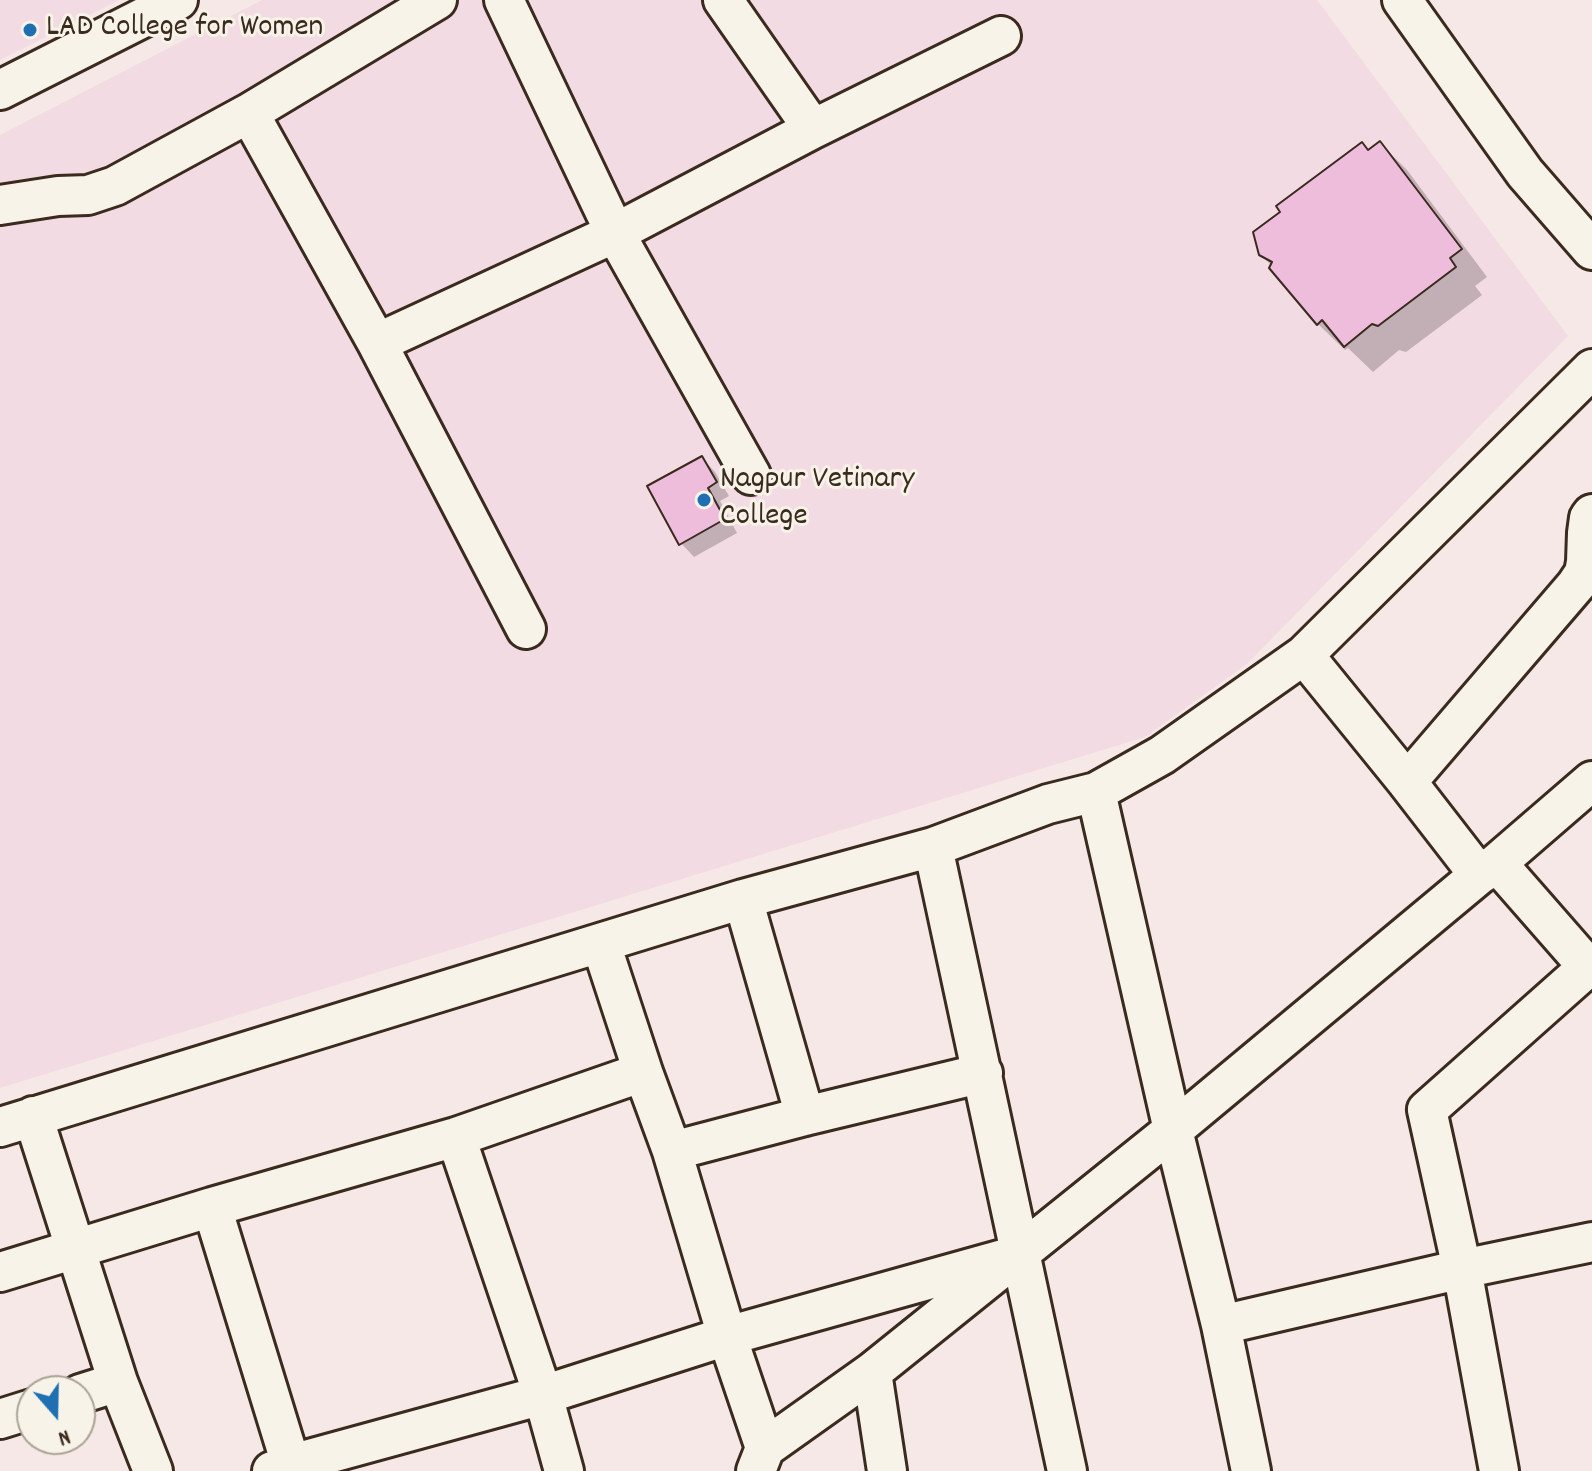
<!DOCTYPE html>
<style>
body{margin:0}
#map{position:relative;width:1592px;height:1471px;overflow:hidden;background:#f5e8e6;font-family:Dekko,sans-serif}
canvas{display:block}
.north{position:absolute;left:16px;top:1375px;width:80px;height:80px;box-sizing:border-box;background:#f7f3e8;border:2px solid #aca397;border-radius:50%;rotate:160deg;font-size:22px;font-weight:700;line-height:32px;text-align:center;color:#3b2a1e}
.north::after{content:'';display:block;margin:auto;width:28px;height:36px;background:#1f6fb2;clip-path:polygon(50% 0,100% 100%,50% 72%,0 100%)}
</style>
<div id="map">
<canvas width="1592" height="1471"></canvas>
<div class="north">N</div>
</div>
<script>
const ctx = document.querySelector('canvas').getContext('2d');
ctx.lineJoin = 'round';
function fill(path, color) {
  ctx.fillStyle = color;
  ctx.fill(path, 'evenodd');
}
function shape(rows) {
  const path = new Path2D();
  for (const r of rows) {
    path.moveTo(r[0], r[1]);
    for (let i = 2; i < r.length; i += 2) path.lineTo(r[i], r[i + 1]);
  }
  return path;
}
function stroke(path, color, width, dash) {
  ctx.strokeStyle = color;
  ctx.lineWidth = width;
  ctx.lineCap = dash ? 'butt' : 'round';
  ctx.setLineDash(dash || []);
  ctx.stroke(path);
}
function label(font, color, halo, rows, align = 'center') {
  ctx.font = font + ' Dekko,sans-serif';
  ctx.lineWidth = 6;
  ctx.setLineDash([]);
  ctx.textBaseline = 'middle';
  ctx.strokeStyle = halo;
  ctx.fillStyle = color;
  for (const [text, x, y, turn = 0] of rows) {
    ctx.save();
    ctx.translate(x, y);
    ctx.rotate((+turn || 0) * Math.PI / 180);
    ctx.textAlign = isNaN(turn) ? turn : align;
    if (halo) ctx.strokeText(text, 0, 0);
    ctx.fillText(text, 0, 0);
    ctx.restore();
  }
}
fill(shape([
 [0,0,119,0,0,60],
 [262,0,1317,0,1568,336,1247,664,1145,737,0,1088,0,135]
]), '#f3dbe3');
fill(shape([
 [1380,143,1407,170,1487,277,1475,286,1482,295,1406,352,1399,350,1373,372,1348,348,1345,350,1318,324,1272,266,1260,254,1369,152],
 [702,458,715,472,729,496,720,501,737,533,694,557,681,543]
]), '#0003');
const building = shape([
 [1380,141,1462,249,1450,258,1456,267,1378,326,1372,324,1344,347,1322,320,1317,325,1269,268,1272,262,1259,255,1253,232,1280,212,1276,206,1362,142,1368,150,1380,141],
 [702,456,717,482,708,488,725,519,679,545,647,486,702,456]
]);
fill(building, '#efbddc');
stroke(building, '#3b2a1e', 2);
const minor = shape([
 [504,0,615,233,751,475],
 [1402,0,1525,173,1592,250],
 [0,90,178,0],
 [249,113,437,0],
 [813,129,1001,36],
 [0,205,58,196,88,195,115,186,249,113,377,343,526,629],
 [377,343,615,233,813,129,723,0],
 [1407,782,1576,585,1584,573,1586,562,1587,533,1589,518,1592,514],
 [933,847,1067,1471],
 [1497,863,1588,967,1427,1110,1462,1269,1499,1471],
 [1479,875,1497,863,1592,781],
 [743,899,805,1116],
 [601,944,643,1072],
 [33,1116,118,1382],
 [0,1127,743,899,933,847,1048,804,1096,792,1162,755,1304,655,1592,369],
 [456,1137,543,1395,564,1471],
 [672,1151,805,1116,983,1073],
 [0,1272,212,1207],
 [1221,1325,1462,1269,1592,1242],
 [872,1372,887,1471],
 [80,1394,118,1382,153,1471],
 [0,1419,32,1409],
 [765,1448,872,1372,1173,1130,1096,792],
 [272,1471,291,1464,543,1395,727,1336,1003,1259],
 [293,1471,212,1207,456,1137,643,1072,672,1151,727,1336,765,1448,756,1471],
 [1251,1471,1221,1325,1173,1130,1479,875,1407,782,1304,655]
]);
stroke(minor, '#3b2a1e', 44);
stroke(minor, '#f7f3e8', 38);
for (const [x, y, r, color] of [
 [30,30,8,"#1f6fb2"],
 [704,500,8,"#1f6fb2"]
]) {
  const dot = new Path2D();
  dot.arc(x, y, r, 0, 2 * Math.PI);
  ctx.fillStyle = color;
  ctx.fill(dot);
  stroke(dot, '#f7f3e8', 3);
}
label('32px', '#3b2a1e', '#f7f3e8', [
 ["LAD College for Women",46,30],
 ["Nagpur Vetinary",720,482],
 ["College",720,519]
], 'left');
</script>
